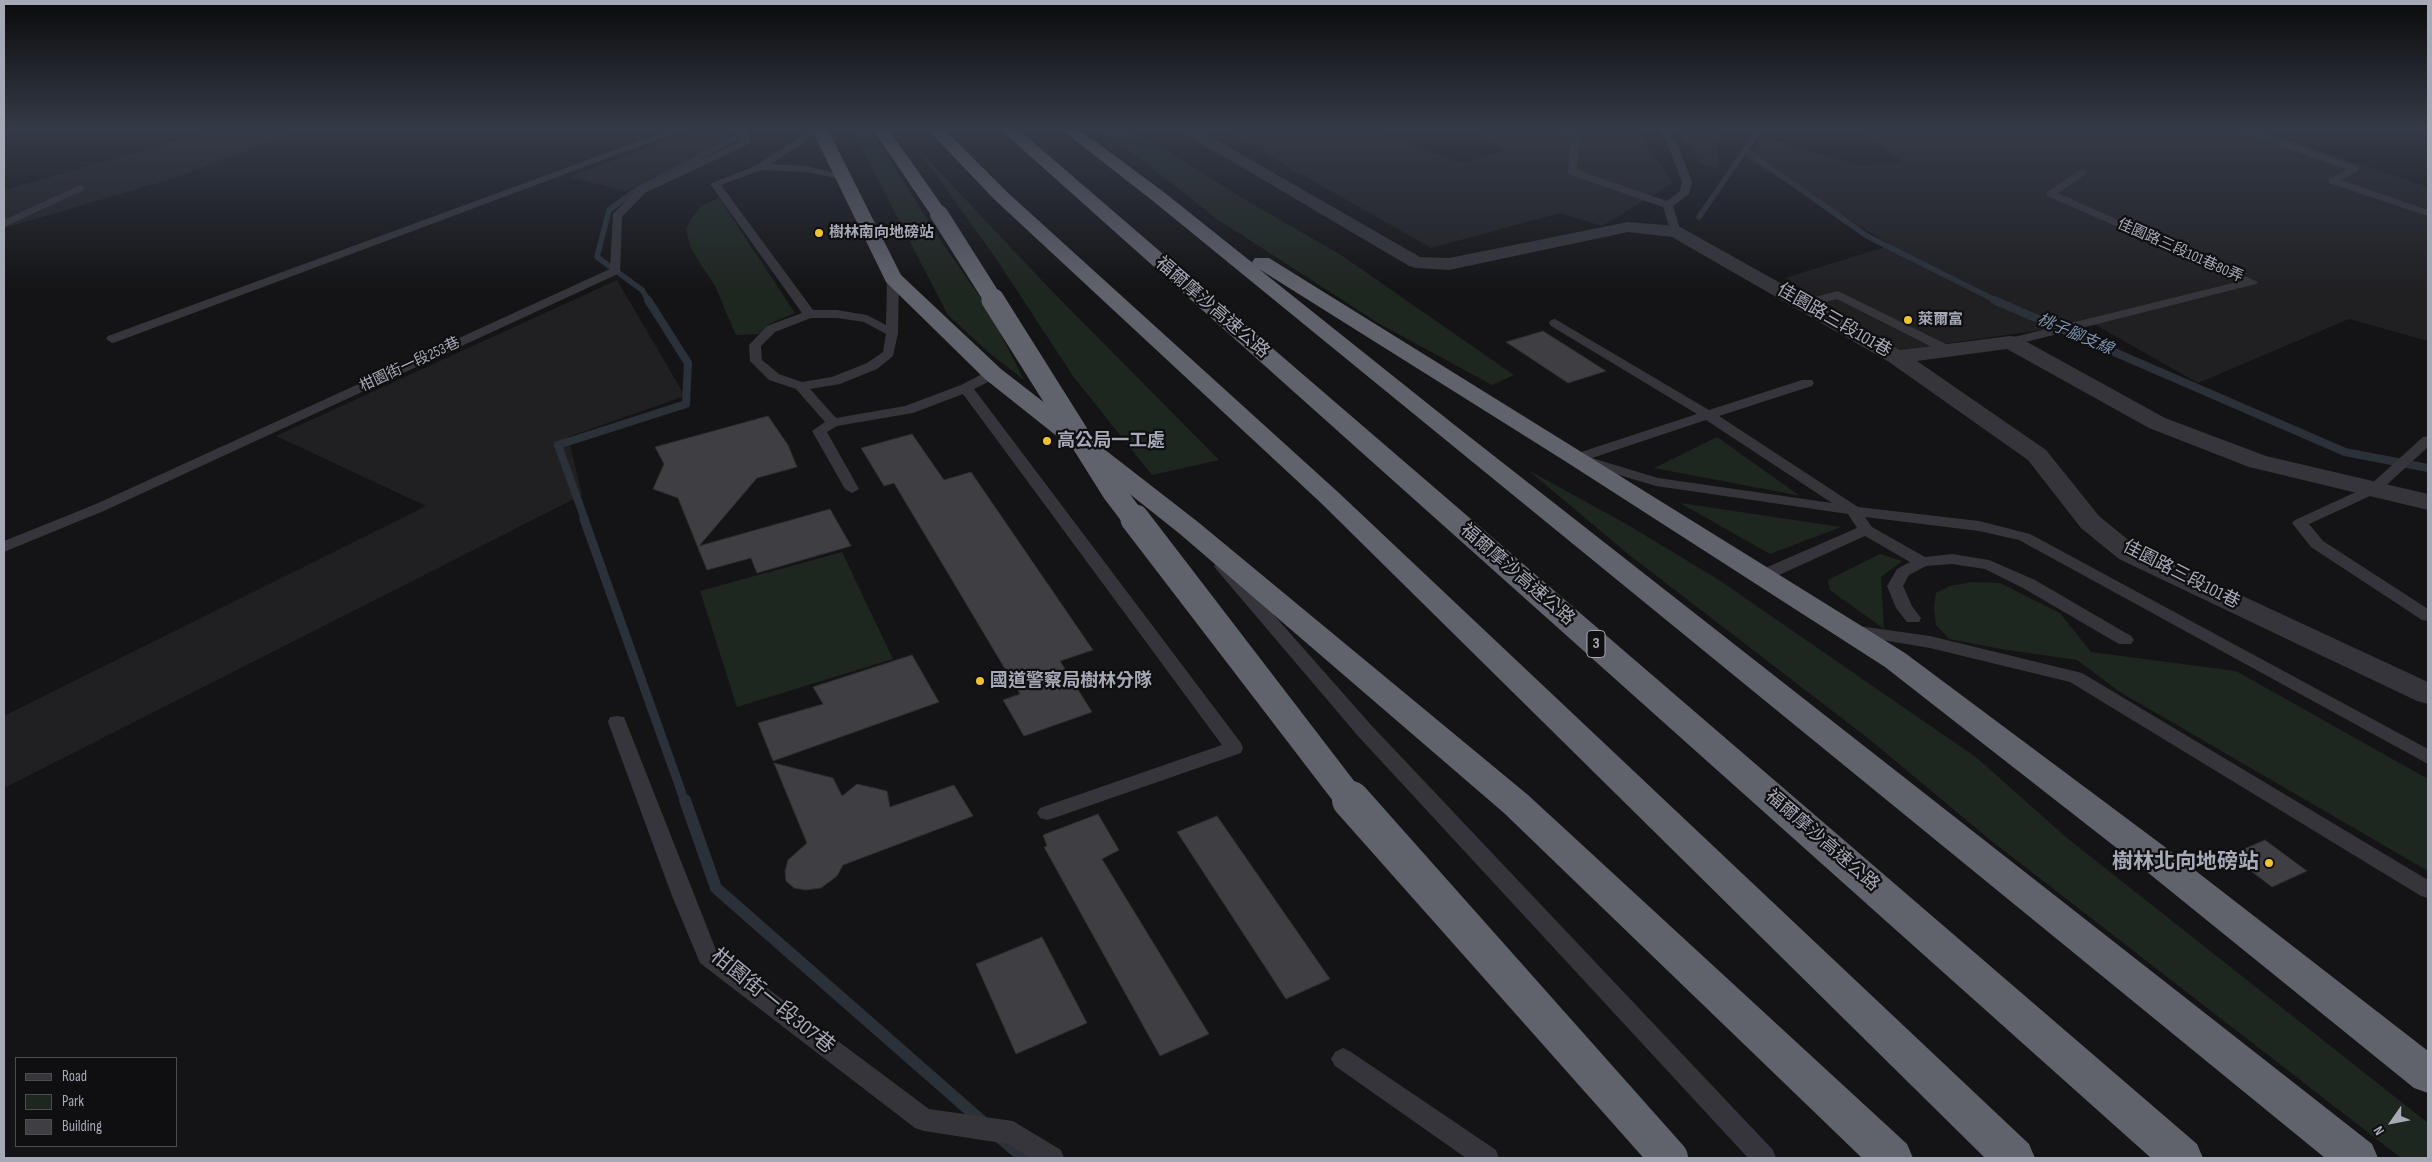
<!DOCTYPE html>
<meta charset="utf-8">
<style>
body{margin:0}
#map{position:relative;width:2432px;height:1162px;overflow:hidden;background:#141416;font-family:"Sofia Sans Condensed",sans-serif}
canvas{display:block}
.frame{position:absolute;inset:0;border:5px solid #a6a9b6;pointer-events:none}
.legend{position:absolute;left:15px;top:1057px;width:162px;height:90px;box-sizing:border-box;background:#0f0f11;border:1px solid #4b4d53;margin:0;padding:6px 9px;list-style:none;font-size:15px;color:#a6a9b6}
.legend li{display:flex;align-items:center;gap:10px;height:25px}
.legend b{width:25px;border:1px solid #4b4d53}
.north{position:absolute;left:2367px;top:1097px;width:50px;height:50px;-webkit-text-stroke:4px #0f0f11;paint-order:stroke;rotate:237deg;font-size:14px;font-weight:700;line-height:20px;text-align:center;color:#a6a9b6}
.north::after{content:'';display:block;margin:auto;width:18px;height:22px;background:#a6a9b6;clip-path:polygon(50% 0,100% 100%,50% 72%,0 100%)}
</style>
<div id="map">
<canvas width="2432" height="1162"></canvas>
<div class="frame"></div>
<ul class="legend">
<li><b style="height:6px;background:#35353b"></b>Road</li>
<li><b style="height:14px;background:#1e2620"></b>Park</li>
<li><b style="height:14px;background:#3e3e43"></b>Building</li>
</ul>
<div class="north">N</div>
</div>
<script>
const ctx = document.querySelector('canvas').getContext('2d');
ctx.lineJoin = 'round';
function fill(path, color) {
  ctx.fillStyle = color;
  ctx.fill(path, 'evenodd');
}
function shape(rows) {
  const path = new Path2D();
  for (const r of rows) {
    path.moveTo(r[0], r[1]);
    for (let i = 2; i < r.length; i += 2) path.lineTo(r[i], r[i + 1]);
  }
  return path;
}
function stroke(path, color, width, dash) {
  ctx.strokeStyle = color;
  ctx.lineWidth = width;
  ctx.lineCap = dash ? 'butt' : 'round';
  ctx.setLineDash(dash || []);
  ctx.stroke(path);
}
function label(font, color, halo, rows, align = 'center') {
  ctx.font = font + ' "Sofia Sans Condensed","Noto Sans TC",sans-serif';
  ctx.lineWidth = 4.5;
  ctx.setLineDash([]);
  ctx.textBaseline = 'middle';
  ctx.strokeStyle = halo;
  ctx.fillStyle = color;
  for (const [text, x, y, turn = 0] of rows) {
    ctx.save();
    ctx.translate(x, y);
    ctx.rotate((+turn || 0) * Math.PI / 180);
    ctx.textAlign = isNaN(turn) ? turn : align;
    if (halo) ctx.strokeText(text, 0, 0);
    ctx.fillText(text, 0, 0);
    ctx.restore();
  }
}
fill(shape([
 [215,130,300,130,175,178,4,228,4,190],
 [693,130,725,130,731,138,625,191,570,177],
 [1224,130,1375,130,1461,163,1504,151,1469,130,1636,130,1673,183,1602,226,1560,213,1431,248],
 [1676,130,1719,130,1718,169,1702,165],
 [1858,130,2256,130,2428,187,2428,341,2349,319,2198,383,2092,323,1900,350,1785,278,1891,245,1745,158,1763,137,1861,166,1903,162],
 [617,280,685,396,568,437,582,495,4,788,4,716,426,506,276,436]
]), '#202023');
fill(shape([
 [852,130,869,130,873,133,941,241,987,307,1024,380,988,352,948,315],
 [1094,130,1131,130,1173,154,1247,201,1341,255,1514,375,1492,385,1378,323,1217,219,1138,157],
 [915,146,1050,289,1219,460,1152,475,1073,376,995,257],
 [719,198,795,313,769,324,759,334,736,335,715,286,691,249,686,229,691,219,701,206],
 [1717,437,1800,496,1801,496,1654,468],
 [1528,470,1628,525,1719,580,1977,758,2067,838,2428,1123,2428,1158,2401,1158,1989,839,1869,739,1628,554],
 [1680,503,1841,527,1770,554],
 [842,552,893,659,737,707,700,591],
 [1880,554,1902,561,1881,577,1884,629,1830,590,1828,580],
 [1972,582,2000,583,2060,613,2091,652,2236,671,2428,779,2428,871,2120,692,2077,660,2001,649,1949,639,1936,625,1934,607,1936,593,1950,586]
]), '#1e2620');
stroke(shape([
 [1745,150,1867,236,1997,301],
 [1699,217,1759,130],
 [649,301,642,290,597,257,609,210,639,188,738,137,736,130]
]), '#2a3139', 5.5);
stroke(shape([
 [1994,300,2345,452,2428,468],
 [585,520,558,445,686,404,688,363,648,300]
]), '#2a3139', 8);
stroke(shape([
 [584,519,685,802]
]), '#2a3139', 9);
stroke(shape([
 [685,800,716,888,984,1123],
 [999,1137,1024,1158]
]), '#2a3139', 12);
const building = shape([
 [1543,331,1606,371,1568,383,1506,342,1543,331],
 [768,416,788,445,797,467,757,478,699,546,830,509,851,546,757,573,751,558,707,570,678,498,653,489,664,464,655,447,768,416],
 [912,434,944,480,971,472,1093,650,1060,661,1092,712,1024,736,1003,700,1020,694,894,483,884,486,861,448,912,434],
 [912,655,939,702,773,761,758,723,823,704,813,687,912,655],
 [774,763,833,778,842,796,857,784,887,791,890,807,954,785,973,816,843,865,837,876,821,888,806,890,794,888,786,881,785,871,788,860,807,843,774,763],
 [1098,814,1119,850,1102,859,1209,1034,1160,1056,1044,847,1047,846,1043,835,1098,814],
 [1217,816,1330,979,1286,999,1177,832,1217,816],
 [2265,840,2307,871,2272,887,2230,855,2265,840],
 [1042,937,1087,1023,1016,1054,976,964,1042,937]
]);
fill(building, '#3e3e43');
stroke(building, '#2e2e32', 1);
fill(shape([
 [669,130,683,130,116,342,112,343,106,339,108,336,669,130],
 [737,130,747,130,751,142,749,144,645,193,622,217,620,273,106,510,4,552,4,541,96,504,610,269,613,214,637,189,741,141,737,130],
 [810,130,822,130,771,164,806,166,846,176,846,180,806,172,761,170,721,185,813,310,837,310,867,315,886,325,887,278,893,275,899,278,898,333,893,356,877,369,840,384,810,389,836,418,905,406,961,385,988,371,998,371,1000,374,998,377,974,389,1241,743,1243,748,1241,753,1054,818,1047,820,1040,818,1037,813,1040,808,1222,745,963,394,913,413,837,426,827,432,859,489,852,493,845,489,812,431,825,422,796,389,769,380,750,361,749,345,767,326,802,313,710,184,757,165,810,130],
 [811,318,837,318,864,322,886,334,883,352,867,363,832,377,802,382,779,374,762,360,761,346,775,332,811,318],
 [1560,130,1570,130,1580,141,1577,170,1667,201,1680,191,1682,182,1666,140,1659,130,1669,130,1676,140,1692,182,1689,194,1673,206,1681,232,1680,234,1676,235,1671,232,1663,207,1568,174,1570,141,1560,130],
 [2242,130,2255,130,2358,167,2358,171,2341,180,2428,210,2428,216,2329,183,2329,179,2347,169,2260,140,2242,130],
 [2082,169,2087,172,2086,174,2058,193,2258,282,2256,284,2010,346,2006,345,2004,342,2006,339,2241,281,2047,196,2047,192,2082,169],
 [80,185,85,188,84,190,4,227,4,220,80,185],
 [1838,291,1952,347,1954,350,1948,354,1944,353,1837,299,1804,308,1798,304,1800,301,1838,291],
 [1555,319,1709,410,1802,380,1812,380,1814,383,1812,386,1719,416,1858,507,1979,521,2030,534,2428,749,2428,764,2019,540,1979,531,1865,517,1872,527,1925,557,1952,554,1989,560,2035,580,2131,636,2134,640,2131,644,2119,644,2023,588,1985,569,1952,564,1926,566,1909,575,1903,586,1912,606,1921,618,1919,622,1907,622,1896,608,1887,586,1897,569,1910,562,1865,536,1768,580,1756,580,1754,576,1756,572,1857,528,1848,514,1656,486,1572,461,1570,458,1572,455,1697,414,1551,326,1549,323,1551,320,1555,319],
 [1706,420,1832,503,1658,478,1592,458,1706,420],
 [2428,436,2428,447,2379,492,2309,524,2323,541,2428,609,2428,621,2422,620,2311,547,2292,523,2295,520,2369,486,2423,437,2428,436],
 [1222,561,1228,563,1372,726,1773,1150,1776,1158,1748,1158,1358,736,1216,569,1214,566,1216,563,1222,561],
 [1852,625,1930,636,2082,673,2428,880,2428,898,2421,896,2070,682,1930,648,1846,634,1843,630,1846,626,1852,625],
 [617,716,624,717,626,722,716,950,929,1109,1013,1121,1061,1150,1064,1158,1030,1158,1008,1144,924,1131,915,1128,700,963,672,896,608,722,610,717,617,716],
 [1343,1048,1351,1052,1496,1150,1499,1158,1466,1158,1335,1066,1331,1059,1335,1052,1343,1048]
]), '#35353b');
fill(shape([
 [1179,130,1199,130,1420,257,1449,258,1628,222,1676,226,1682,228,1900,350,2010,336,2018,337,2165,418,2266,456,2428,494,2428,510,2249,467,2149,428,2007,349,1917,361,2046,450,2099,516,2137,547,2428,682,2428,704,2417,701,2119,559,2081,528,2028,460,1889,362,1672,237,1628,232,1449,270,1416,268,1409,266,1179,130]
]), '#35353b');
fill(shape([
 [812,130,828,130,901,275,1001,369,1198,522,1528,795,1907,1144,1913,1158,1862,1158,1504,813,1180,534,985,379,886,282,812,130],
 [873,130,889,130,948,214,945,218,933,218,873,130],
 [928,130,945,130,1007,192,1339,493,2029,1144,2035,1158,1985,1158,1321,503,995,200,928,130],
 [1001,130,1019,130,2197,1144,2203,1158,2151,1158,1001,130],
 [1062,130,1080,130,1165,193,1254,264,1252,262,1255,258,1269,258,1905,653,2165,847,2428,1051,2428,1093,2414,1088,2141,867,1885,667,1568,463,1259,269,1452,423,2372,1144,2378,1158,2325,1158,1153,201,1062,130]
]), '#61636c');
stroke(shape([
 [939,214,994,301]
]), '#61636c', 18);
stroke(shape([
 [993,300,1113,491,1135,520]
]), '#61636c', 23);
stroke(shape([
 [1135,519,1352,802]
]), '#61636c', 29);
stroke(shape([
 [1351,800,1669,1158]
]), '#61636c', 38);
const sky = ctx.createLinearGradient(0, 0, 0, 293);
sky.addColorStop(0, '#0b0b0c');
sky.addColorStop(0.44, '#343a47');
sky.addColorStop(1, '#343a4700');
ctx.fillStyle = sky;
ctx.fillRect(0, 0, 2432, 293);
for (const [x, y, r, color] of [
 [819,233,5,"#efc332"],
 [1908,320,5,"#efc332"],
 [1047,441,5,"#efc332"],
 [980,681,5,"#efc332"],
 [2269,863,5,"#efc332"]
]) {
  const dot = new Path2D();
  dot.arc(x, y, r, 0, 2 * Math.PI);
  ctx.fillStyle = color;
  ctx.fill(dot);
  stroke(dot, '#0f0f11', 2);
}
label('bold 15px', '#a6a9b6', '#0f0f11', [
 ["樹林南向地磅站",829,233],
 ["萊爾富",1918,320]
], 'left');
label('15px', '#a6a9b6', '#0f0f11', [
 ["佳園路三段101巷80弄",2180,251,24],
 ["柑園街一段253巷",410,365,-25]
]);
label('italic 16px', '#7d93b1', '#0f0f11', [
 ["桃子腳支線",2075,335,23]
]);
for (const [x, y, w] of [
 [1596,644,18]
]) {
  const box = new Path2D();
  box.roundRect(x - w / 2, y - 13.5, w, 27, 4);
  ctx.fillStyle = '#0f0f11';
  ctx.fill(box);
  stroke(box, '#a6a9b6', 1);
}
label('bold 16px', '#a6a9b6', null, [
 ["3",1596,644]
]);
label('18px', '#a6a9b6', '#0f0f11', [
 ["福爾摩沙高速公路",1212,308,41],
 ["佳園路三段101巷",1834,321,30],
 ["福爾摩沙高速公路",1517,575,41],
 ["佳園路三段101巷",2181,575,27],
 ["福爾摩沙高速公路",1822,841,41]
]);
label('bold 18px', '#a6a9b6', '#0f0f11', [
 ["高公局一工處",1057,441],
 ["國道警察局樹林分隊",990,681]
], 'left');
label('bold 21px', '#a6a9b6', '#0f0f11', [
 ["樹林北向地磅站",2259,863]
], 'right');
label('21px', '#a6a9b6', '#0f0f11', [
 ["柑園街一段307巷",772,1002,39]
]);
</script>
